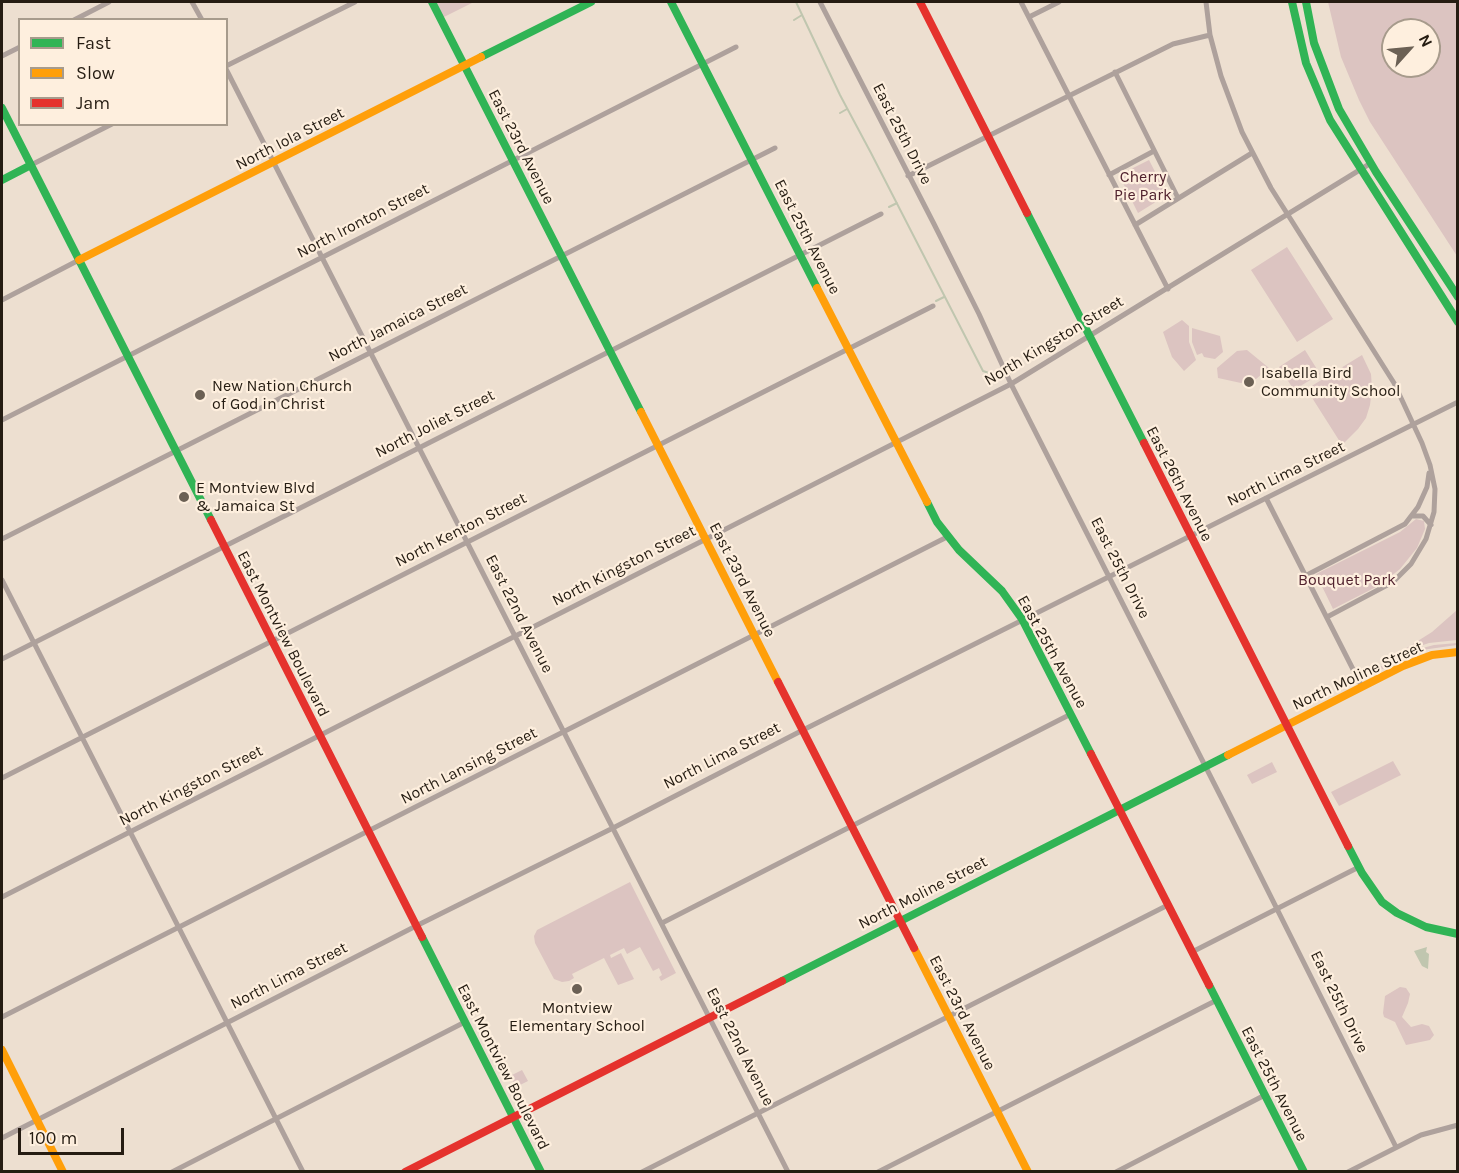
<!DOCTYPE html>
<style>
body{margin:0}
#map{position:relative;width:1459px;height:1173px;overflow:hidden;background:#eddfd0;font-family:Karla,sans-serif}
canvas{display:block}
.frame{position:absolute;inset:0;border:3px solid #251c12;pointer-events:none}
.legend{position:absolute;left:18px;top:18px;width:210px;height:108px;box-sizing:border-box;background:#feefde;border:2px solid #a79b8c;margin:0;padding:8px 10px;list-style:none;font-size:18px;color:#251c12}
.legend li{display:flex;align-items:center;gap:12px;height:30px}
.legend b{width:30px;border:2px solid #a79b8c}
.north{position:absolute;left:1381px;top:18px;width:60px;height:60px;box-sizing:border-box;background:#feefde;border:2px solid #a79b8c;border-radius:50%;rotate:63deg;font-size:16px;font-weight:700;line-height:24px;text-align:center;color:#251c12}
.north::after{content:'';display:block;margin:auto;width:21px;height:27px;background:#6b6054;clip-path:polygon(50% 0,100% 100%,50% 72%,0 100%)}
.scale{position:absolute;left:18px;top:1128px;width:106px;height:27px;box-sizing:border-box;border:3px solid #251c12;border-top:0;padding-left:8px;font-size:18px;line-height:21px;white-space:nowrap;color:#251c12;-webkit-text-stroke:4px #feefde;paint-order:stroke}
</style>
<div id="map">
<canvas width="1459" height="1173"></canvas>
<div class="frame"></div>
<ul class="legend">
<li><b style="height:8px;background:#30b455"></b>Fast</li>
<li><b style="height:8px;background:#ff9f0a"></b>Slow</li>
<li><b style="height:8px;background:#e5322d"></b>Jam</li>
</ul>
<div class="north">N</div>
<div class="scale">100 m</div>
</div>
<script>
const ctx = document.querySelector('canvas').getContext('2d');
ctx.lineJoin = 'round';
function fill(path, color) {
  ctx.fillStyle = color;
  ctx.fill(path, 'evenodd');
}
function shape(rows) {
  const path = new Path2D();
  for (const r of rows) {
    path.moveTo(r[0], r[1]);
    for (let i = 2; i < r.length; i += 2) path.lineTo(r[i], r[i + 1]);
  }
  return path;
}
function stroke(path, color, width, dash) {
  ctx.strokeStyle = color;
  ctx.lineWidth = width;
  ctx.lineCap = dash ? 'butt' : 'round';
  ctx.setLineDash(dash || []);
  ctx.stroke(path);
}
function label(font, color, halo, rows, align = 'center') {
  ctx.font = font + ' Karla,sans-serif';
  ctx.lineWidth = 4.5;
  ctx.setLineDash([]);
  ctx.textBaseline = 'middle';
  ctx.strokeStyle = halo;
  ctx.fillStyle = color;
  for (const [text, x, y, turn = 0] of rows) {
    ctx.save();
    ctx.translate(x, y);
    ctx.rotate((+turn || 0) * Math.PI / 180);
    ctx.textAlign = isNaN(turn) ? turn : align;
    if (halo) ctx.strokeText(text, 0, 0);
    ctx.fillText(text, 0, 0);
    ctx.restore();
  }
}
fill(shape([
 [432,2,474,2,440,19],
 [1328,2,1457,2,1457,256,1370,122,1359,100,1341,57],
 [1393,30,1429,30,1429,66,1393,66],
 [1149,160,1167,195,1138,213,1119,175],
 [1287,247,1333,319,1297,342,1251,270],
 [1182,320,1189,326,1189,342,1196,360,1184,371,1172,357,1163,332],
 [1192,328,1220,336,1223,352,1215,359,1204,357,1202,353,1197,355,1192,342],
 [1247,350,1269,368,1256,379,1241,383,1218,378,1217,368,1237,351],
 [1305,350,1320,374,1294,390,1279,367],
 [1362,355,1371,374,1372,389,1370,405,1366,418,1358,429,1342,445,1309,393,1310,387],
 [1416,519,1424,521,1425,529,1417,548,1400,569,1380,585,1333,609,1316,574,1400,532],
 [1457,610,1457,640,1429,643,1405,651,1405,649,1432,632],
 [1457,643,1457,645,1422,650,1368,676,1367,673,1415,650,1434,645],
 [1393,761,1401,775,1339,806,1331,792],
 [1272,762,1277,772,1252,784,1247,775],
 [630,882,676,973,661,981,659,977,662,975,659,968,653,971,640,947,627,954,624,948,610,955,611,958,621,953,634,979,629,981,618,985,604,958,572,974,574,978,569,981,562,982,554,979,535,943,534,936,537,930],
 [1400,987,1406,988,1410,994,1408,1003,1402,1017,1411,1027,1422,1024,1429,1026,1434,1035,1430,1040,1406,1045,1395,1022,1384,1017,1383,1013,1385,996],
 [522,1070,528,1081,516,1087,510,1076]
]), '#dcc4c1');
fill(shape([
 [1427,947,1426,952,1429,954,1428,969,1422,966,1414,951]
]), '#c0c6af');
stroke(shape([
 [796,2,840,95,871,153,983,371,989,373],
 [794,20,802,15],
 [840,113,847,109],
 [889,207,897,203],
 [936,301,944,297]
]), '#c0c6af', 2);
stroke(shape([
 [192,2,202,20],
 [820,2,934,224,979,314,1011,384,1223,801,1396,1147],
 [1021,2,1168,289],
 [1206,2,1210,35,1221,76,1242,132,1271,188,1394,383,1422,443,1430,465,1435,489,1434,512,1426,539,1411,564,1393,582,1327,617],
 [1029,17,1059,2],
 [74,20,109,2],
 [2,56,20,47],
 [226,66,355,2],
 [226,69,788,1172],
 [1115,72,1178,198],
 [31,165,112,124],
 [1109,175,1154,151],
 [908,176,1173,44,1210,35],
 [1135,225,1252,153],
 [2,300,79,260],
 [2,420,736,47],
 [1266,498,1362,687],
 [1412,516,1423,516,1431,525],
 [2,539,775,148],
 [1305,576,1405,524,1418,507,1427,487,1429,473],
 [2,580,303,1172],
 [2,659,881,214],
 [2,778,933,306],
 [2,897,1011,384,1371,163],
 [662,923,1071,714],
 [1192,952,1359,867],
 [2,1017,947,537],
 [2,1138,416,926,613,828,803,730,1458,402],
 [172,1172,465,1022],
 [642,1172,1168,905],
 [878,1172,1217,1000],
 [1116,1172,1265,1095],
 [1348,1172,1421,1135,1458,1125]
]), '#aea19c', 5);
stroke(shape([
 [432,2,641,412],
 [671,2,817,288],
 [1292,2,1306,63,1330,120,1458,322],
 [1306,2,1314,43,1339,109,1376,172,1458,297],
 [481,57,591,2],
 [2,108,211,520],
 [2,180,31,165],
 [1027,213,1144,443],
 [927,502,937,522,959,550,1002,591,1022,619,1091,754],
 [1348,846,1362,873,1382,902,1397,913,1426,927,1458,934],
 [422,937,541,1172],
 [782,981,1228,755],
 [1209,985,1304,1172]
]), '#30b455', 8);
stroke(shape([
 [79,260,481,57],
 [817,288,927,502],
 [641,412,778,682],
 [1228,755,1403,666,1432,655,1458,652],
 [914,948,1028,1172],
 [2,1050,63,1172]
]), '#ff9f0a', 8);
stroke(shape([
 [920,2,1027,213],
 [1144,443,1348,846],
 [211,520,422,937],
 [778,682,914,948],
 [1091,754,1209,985],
 [405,1172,782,981]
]), '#e5322d', 8);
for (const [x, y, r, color] of [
 [1249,382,6,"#6b6054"],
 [200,395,6,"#6b6054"],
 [184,497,6,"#6b6054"],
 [577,989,6,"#6b6054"]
]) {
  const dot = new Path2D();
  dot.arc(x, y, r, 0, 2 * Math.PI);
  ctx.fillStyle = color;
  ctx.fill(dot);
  stroke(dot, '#feefde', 2);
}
label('16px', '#251c12', '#feefde', [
 ["East 25th Drive",902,134,63],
 ["North Iola Street",290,139,-27],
 ["East 23rd Avenue",521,147,63],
 ["North Ironton Street",363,221,-27],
 ["East 25th Avenue",807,237,63],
 ["North Jamaica Street",398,323,-27],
 ["North Kingston Street",1054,341,-31],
 ["North Joliet Street",435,424,-27],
 ["North Lima Street",1286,474,-26],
 ["East 26th Avenue",1179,484,63],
 ["North Kenton Street",461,530,-27],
 ["North Kingston Street",624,566,-27],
 ["East 25th Drive",1120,568,63],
 ["East 23rd Avenue",742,580,63],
 ["East 22nd Avenue",519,614,63],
 ["East Montview Boulevard",283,634,63],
 ["East 25th Avenue",1052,652,61],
 ["North Moline Street",1358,676,-25],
 ["North Lima Street",722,756,-27],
 ["North Lansing Street",469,766,-27],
 ["North Kingston Street",191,786,-27],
 ["North Moline Street",923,893,-27],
 ["North Lima Street",289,976,-27],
 ["East 25th Drive",1339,1002,64],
 ["East 23rd Avenue",962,1013,63],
 ["East 22nd Avenue",740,1047,63],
 ["East Montview Boulevard",503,1067,63],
 ["East 25th Avenue",1274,1084,63]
]);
label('16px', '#51222e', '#feefde', [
 ["Cherry",1143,177],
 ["Pie Park",1143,195],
 ["Bouquet Park",1347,580]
]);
label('16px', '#251c12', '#feefde', [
 ["Isabella Bird",1261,373],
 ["Community School",1261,391],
 ["New Nation Church",212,386],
 ["of God in Christ",212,404],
 ["E Montview Blvd",196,488],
 ["& Jamaica St",196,506],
 ["Montview",577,1008,"center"],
 ["Elementary School",577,1026,"center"]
], 'left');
</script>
